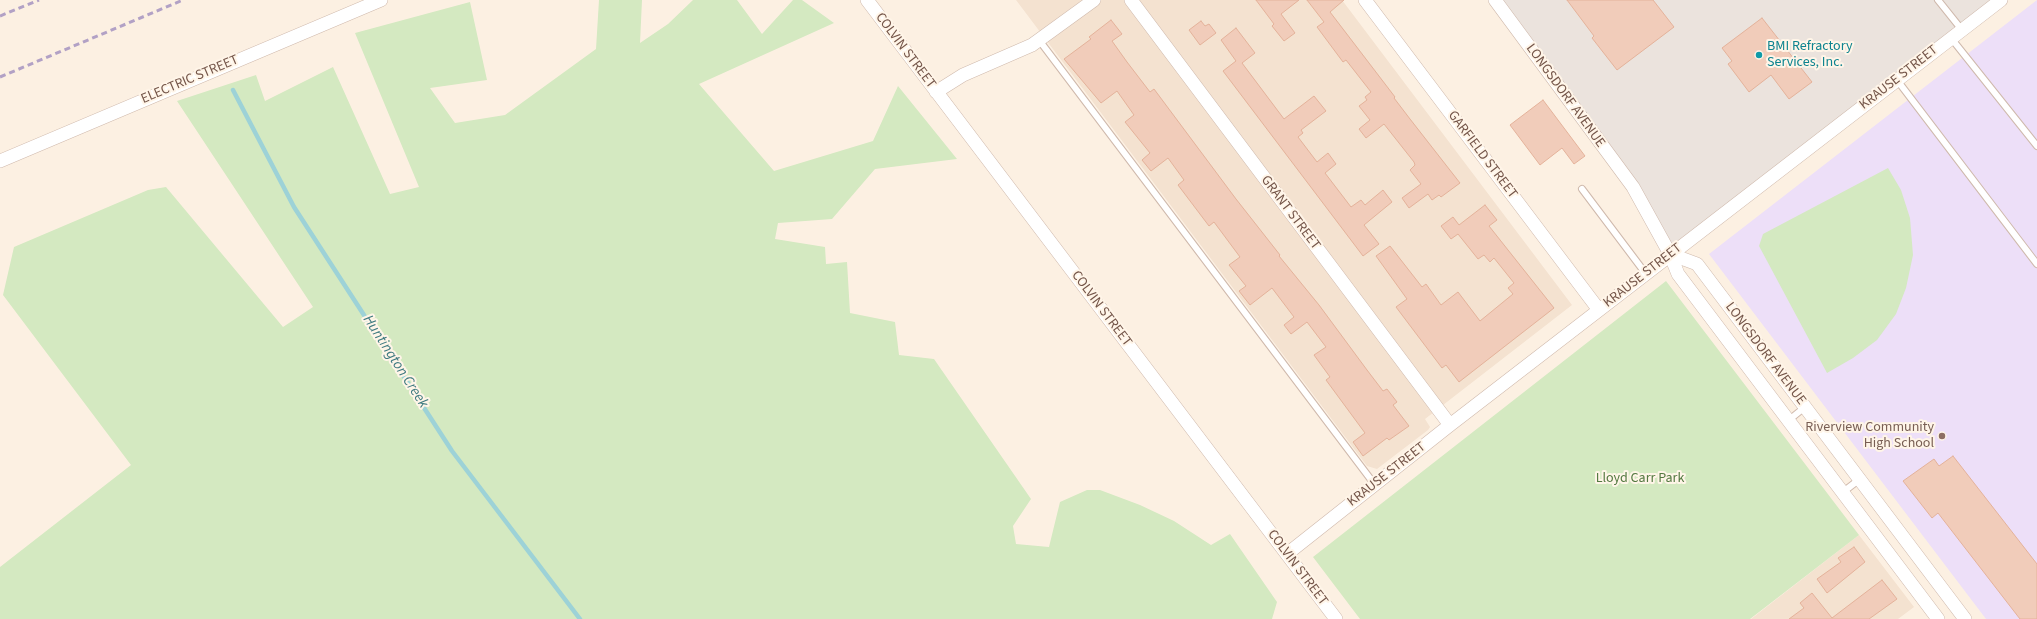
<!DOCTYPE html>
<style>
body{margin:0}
canvas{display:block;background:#fcf0e2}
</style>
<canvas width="2037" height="619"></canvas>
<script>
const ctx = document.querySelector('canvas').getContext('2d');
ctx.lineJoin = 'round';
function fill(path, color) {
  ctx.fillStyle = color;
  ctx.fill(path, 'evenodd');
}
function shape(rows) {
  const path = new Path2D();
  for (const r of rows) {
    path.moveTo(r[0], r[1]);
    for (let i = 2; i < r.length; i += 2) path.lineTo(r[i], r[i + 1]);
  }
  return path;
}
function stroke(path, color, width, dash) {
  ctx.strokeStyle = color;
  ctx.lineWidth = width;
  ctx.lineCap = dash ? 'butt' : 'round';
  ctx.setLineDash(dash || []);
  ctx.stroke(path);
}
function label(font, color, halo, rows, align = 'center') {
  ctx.font = font + ' "Source Sans 3",sans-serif';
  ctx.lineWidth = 4;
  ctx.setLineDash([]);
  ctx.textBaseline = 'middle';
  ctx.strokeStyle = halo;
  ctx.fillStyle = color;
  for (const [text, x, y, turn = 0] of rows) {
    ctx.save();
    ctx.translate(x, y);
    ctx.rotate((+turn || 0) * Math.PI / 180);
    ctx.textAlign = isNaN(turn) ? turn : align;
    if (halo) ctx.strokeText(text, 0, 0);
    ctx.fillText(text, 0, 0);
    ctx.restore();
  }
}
fill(shape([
 [1016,0,1342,0,1572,305,1425,419,1430,427,1428,430,1377,469,1367,466],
 [1859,535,1914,607,1898,619,1751,619]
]), '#f4e2d0');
fill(shape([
 [1495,0,2001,0,1670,254,1633,187]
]), '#ebe3dd');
fill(shape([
 [2037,0,2037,619,1986,619,1709,254]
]), '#eddff8');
fill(shape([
 [599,0,642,0,640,43,668,24,693,0,737,0,762,34,793,0,802,0,834,23,699,84,774,171,873,141,898,86,957,159,875,169,832,219,778,223,775,239,825,247,826,264,847,262,850,313,895,322,899,355,934,359,1031,499,1013,526,1016,544,1049,547,1060,502,1087,490,1100,490,1140,505,1174,521,1211,545,1230,534,1277,602,1272,619,0,619,0,567,131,465,3,295,14,247,148,190,166,187,283,327,313,307,177,101,256,75,265,101,333,67,390,194,419,187,355,33,470,2,487,80,430,88,455,123,505,115,596,49],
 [1888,168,1901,190,1910,218,1913,255,1906,288,1896,314,1877,340,1853,358,1827,373,1759,246,1763,234],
 [1666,281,1859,535,1750,619,1360,619,1313,557]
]), '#d4e9c1');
stroke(shape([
 [233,90,294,207,452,451,580,619]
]), '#9dd2d7', 4.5);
const building = shape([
 [1256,0,1299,0,1281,14,1295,33,1284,41,1272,26,1274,24,1256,0],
 [1307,0,1344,0,1330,12,1395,97,1394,98,1410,119,1460,183,1441,197,1439,195,1432,200,1428,194,1409,208,1402,198,1421,184,1410,170,1415,165,1414,162,1384,124,1366,138,1359,129,1370,120,1359,106,1367,100,1365,97,1371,92,1346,60,1343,62,1317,27,1324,22,1307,0],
 [1567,0,1653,0,1674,27,1617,70,1592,38,1594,36,1567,0],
 [1762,18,1812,82,1789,99,1771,75,1749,92,1728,64,1732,61,1722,48,1762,18],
 [1111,20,1122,34,1112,41,1127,62,1150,92,1154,89,1236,199,1280,255,1279,256,1319,305,1367,370,1383,391,1387,389,1397,402,1393,405,1409,426,1389,440,1387,438,1363,456,1353,442,1365,433,1326,380,1330,377,1314,355,1326,347,1307,322,1291,334,1284,325,1294,317,1272,288,1250,305,1239,291,1246,286,1229,265,1240,257,1214,222,1209,226,1178,185,1184,180,1168,158,1151,171,1142,160,1150,153,1125,122,1134,115,1117,91,1101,103,1064,59,1091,39,1089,37,1111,20],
 [1201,21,1205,26,1209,24,1216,33,1200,45,1189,30,1201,21],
 [1236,28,1255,53,1242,63,1284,119,1314,96,1326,111,1301,130,1303,133,1298,137,1317,162,1328,153,1336,164,1325,173,1351,207,1361,200,1365,205,1383,190,1392,202,1364,225,1379,244,1363,256,1223,71,1236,61,1221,40,1236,28],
 [1543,100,1585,156,1574,164,1562,148,1540,165,1510,125,1543,100],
 [1485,205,1497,220,1489,226,1554,308,1459,382,1446,365,1442,368,1396,307,1407,299,1376,256,1390,246,1422,287,1426,284,1441,305,1458,292,1480,321,1513,294,1508,288,1514,283,1494,258,1490,262,1484,255,1478,259,1458,234,1451,239,1441,226,1453,217,1459,225,1485,205],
 [1953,456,2037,564,2037,619,2020,619,1938,513,1932,518,1903,481,1934,459,1939,466,1953,456],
 [1854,547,1865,562,1827,593,1817,579,1841,562,1838,558,1854,547],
 [1882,580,1897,599,1869,619,1789,619,1804,608,1800,603,1812,593,1832,618,1882,580]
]);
fill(building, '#f1ccba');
stroke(building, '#e4b29a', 1);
const lane = shape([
 [1938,0,1962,30],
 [1951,38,2037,146],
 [1039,40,1375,485],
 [1897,80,2037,264],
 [1582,189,1646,274],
 [1789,420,1805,407],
 [1843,492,1860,479]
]);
const street = shape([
 [867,0,1336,619],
 [1131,0,1450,425],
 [1365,0,1599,310],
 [1495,0,1633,187,1670,254,1678,274,1938,619],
 [936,92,963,75,1032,45,1094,0],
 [0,161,381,0],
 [1670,254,1697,264,1965,619],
 [1287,554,1450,425,2001,0]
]);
stroke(lane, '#cfb9ac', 8);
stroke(street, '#cfb9ac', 14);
stroke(lane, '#fff', 6);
stroke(street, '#fff', 13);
stroke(shape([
 [0,16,39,0],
 [0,77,183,0]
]), '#b2a1c5', 3, [6, 4]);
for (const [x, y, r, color] of [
 [1759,55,4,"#0f9aa8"],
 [1942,436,4,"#8d6e63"]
]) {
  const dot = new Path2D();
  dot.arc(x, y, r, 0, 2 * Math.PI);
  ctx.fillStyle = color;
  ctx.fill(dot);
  stroke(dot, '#fff5e8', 1.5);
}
label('14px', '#0d838f', '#fff5e8', [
 ["BMI Refractory",1767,47],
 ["Services, Inc.",1767,63]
], 'left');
label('14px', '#745549', '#fff5e8', [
 ["COLVIN STREET",905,51,53],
 ["KRAUSE STREET",1899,78,-38],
 ["ELECTRIC STREET",190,80,-23],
 ["LONGSDORF AVENUE",1565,96,54],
 ["GARFIELD STREET",1482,155,53],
 ["GRANT STREET",1290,213,53],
 ["KRAUSE STREET",1643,276,-38],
 ["COLVIN STREET",1101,309,53],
 ["LONGSDORF AVENUE",1765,354,53],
 ["KRAUSE STREET",1387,475,-38],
 ["COLVIN STREET",1297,568,53]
]);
label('14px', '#785e54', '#fff5e8', [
 ["Riverview Community",1934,428],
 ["High School",1934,444]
], 'right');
label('14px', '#547941', '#fff5e8', [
 ["Lloyd Carr Park",1640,479]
]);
label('italic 15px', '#3f7a80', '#fff5e8', [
 ["Huntington Creek",395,362,57]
]);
</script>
